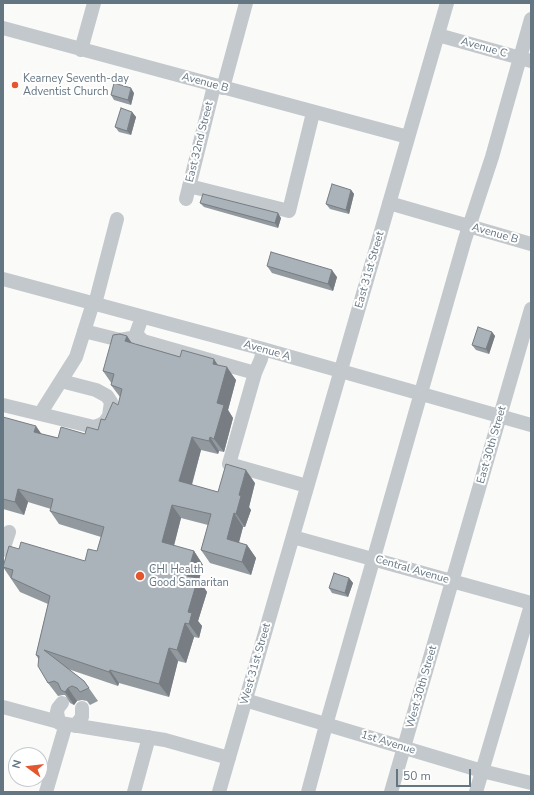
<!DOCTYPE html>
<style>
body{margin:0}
#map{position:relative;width:534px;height:795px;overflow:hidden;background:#fafaf8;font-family:"Nunito Sans",sans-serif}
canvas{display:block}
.frame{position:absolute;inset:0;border:4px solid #657683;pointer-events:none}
.north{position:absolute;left:8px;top:747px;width:40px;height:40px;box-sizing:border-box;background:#fff;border:1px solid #c1c8cd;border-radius:50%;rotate:285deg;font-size:11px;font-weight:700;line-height:16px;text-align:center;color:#657683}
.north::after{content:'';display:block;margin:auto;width:14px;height:18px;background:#e4572e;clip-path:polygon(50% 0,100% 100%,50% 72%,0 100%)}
.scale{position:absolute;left:396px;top:769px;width:75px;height:18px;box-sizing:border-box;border:2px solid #657683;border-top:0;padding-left:5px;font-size:12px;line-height:14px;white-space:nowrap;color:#657683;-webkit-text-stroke:3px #fff;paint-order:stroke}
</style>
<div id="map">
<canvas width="534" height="795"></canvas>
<div class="frame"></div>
<div class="north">N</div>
<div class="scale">50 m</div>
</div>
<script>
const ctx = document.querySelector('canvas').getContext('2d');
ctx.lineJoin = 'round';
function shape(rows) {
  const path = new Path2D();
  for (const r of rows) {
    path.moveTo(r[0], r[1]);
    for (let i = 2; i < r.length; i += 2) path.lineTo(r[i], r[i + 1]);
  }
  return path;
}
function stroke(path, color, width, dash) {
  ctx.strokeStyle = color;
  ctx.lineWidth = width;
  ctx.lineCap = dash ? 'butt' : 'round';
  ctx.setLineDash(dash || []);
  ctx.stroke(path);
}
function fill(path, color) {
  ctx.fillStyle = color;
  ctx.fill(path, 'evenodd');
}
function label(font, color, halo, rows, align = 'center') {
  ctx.font = font + ' "Nunito Sans",sans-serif';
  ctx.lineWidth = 4;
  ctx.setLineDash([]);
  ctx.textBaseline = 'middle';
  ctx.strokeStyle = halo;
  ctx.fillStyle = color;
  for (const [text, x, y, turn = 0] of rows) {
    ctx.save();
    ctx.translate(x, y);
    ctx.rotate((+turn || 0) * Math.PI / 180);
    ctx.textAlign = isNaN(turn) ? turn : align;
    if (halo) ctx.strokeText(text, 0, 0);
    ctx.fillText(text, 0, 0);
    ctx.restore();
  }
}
stroke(shape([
 [3,28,408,137],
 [438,35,531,61],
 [81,50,94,3],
 [223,88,246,3],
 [189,186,289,211,313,113],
 [186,199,214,86],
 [389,203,531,244],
 [3,279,263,349,531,425],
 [95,304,117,219],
 [142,317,136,334,143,341,255,373,261,359,263,349],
 [84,331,120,340,131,338],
 [255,373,229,464,307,486],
 [3,405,94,427,100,425,105,422,109,416,111,402,107,396,96,390,61,381],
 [40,414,76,357,93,303],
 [293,537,531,603],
 [3,550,9,532],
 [245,700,482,771,531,783],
 [3,707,66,724,165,740,229,758],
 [59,723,57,712,58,708,62,703],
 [75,726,82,717,82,708],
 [46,792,66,724],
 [134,792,149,737],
 [219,792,447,3],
 [308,792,326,725,465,239,492,157,531,19],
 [391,792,531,309],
 [476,792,531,605]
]), '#c3c8cc', 14);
fill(shape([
 [134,93,131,105,114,100,111,95],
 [132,112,136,117,131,135,119,132,115,127],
 [351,190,354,194,349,214,330,209,326,204],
 [200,203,281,218,278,228,204,207],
 [267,266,337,277,333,291,272,273],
 [492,332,495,336,489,354,476,350,472,345],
 [127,336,131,343,180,357,218,365,236,380,228,410,233,418,224,452,219,451,218,454,201,450,192,485,218,492,255,483,249,507,251,510,245,527,243,527,239,543,247,545,256,558,251,575,210,563,201,550,208,525,181,518,174,546,194,551,203,565,199,580,207,592,198,621,202,626,199,638,194,637,186,663,178,661,169,697,119,683,118,686,68,669,84,681,98,701,90,705,87,701,82,700,77,701,74,705,70,703,65,695,63,695,58,696,48,683,39,660,36,655,48,604,20,592,3,567,19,549,85,561,97,551,101,537,59,524,50,511,51,509,28,502,24,515,3,509,3,417,42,434,58,438,85,434,98,430,105,420,118,405,120,397,111,385,112,384,103,371],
 [349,578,353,583,348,597,332,593,329,588]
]), '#929a9f');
fill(shape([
 [131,88,134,93,131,105,128,100],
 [132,112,136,117,131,135,127,131],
 [351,190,354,194,349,214,346,210],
 [278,213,281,218,278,228,275,223],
 [332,270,337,277,333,291,328,284],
 [492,332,495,336,489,354,486,349],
 [127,336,136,349,125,341],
 [214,359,223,373,213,364],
 [227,367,236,380,228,410,233,418,224,452,214,439,217,403],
 [36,426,45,439,34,432],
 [192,437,201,450,189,494,179,481],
 [210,437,219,451,218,454,209,441],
 [246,470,255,483,249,507,251,510,245,527,236,514,239,495],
 [18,489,28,502,24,515,15,502],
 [172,505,181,518,171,556,162,542],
 [234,513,243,527,236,552,227,539],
 [247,545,256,558,251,575,242,562],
 [194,551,203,565,199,580,207,592,198,621,202,626,199,638,189,624,188,612,187,576],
 [349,578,353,583,348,597,345,593],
 [185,623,194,637,186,663,177,650],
 [169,648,178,661,169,697,159,684],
 [110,670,119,683,118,686,109,672],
 [68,688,77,701,74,705,65,692]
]), '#777d82');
const building = shape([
 [114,83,131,88,128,100,111,95,114,83],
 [121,108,132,112,127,131,115,127,121,108],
 [332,184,351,190,346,210,326,204,332,184],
 [203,194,278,213,275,223,200,203,203,194],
 [271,252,332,270,328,284,267,266,271,252],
 [478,327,492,332,486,349,472,345,478,327],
 [120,334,127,336,125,341,180,357,182,350,214,359,213,364,227,367,217,403,224,405,214,439,210,437,209,441,192,437,179,481,218,492,226,464,246,470,239,495,241,496,236,514,234,513,227,539,247,545,242,562,201,550,211,514,172,505,162,542,194,551,187,576,198,578,188,612,192,613,189,624,185,623,177,650,169,648,159,684,110,670,109,672,44,650,84,681,89,688,80,692,77,688,72,686,68,688,65,692,61,690,58,683,54,681,48,683,38,666,39,656,36,655,50,596,11,578,13,570,3,567,9,546,19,549,21,542,85,561,88,549,97,551,104,527,50,511,53,499,18,489,15,502,3,499,3,417,36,426,34,432,58,438,61,427,85,434,87,427,98,430,101,419,105,420,113,402,118,405,122,389,111,385,114,374,103,371,113,335,120,334],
 [334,573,349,578,345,593,329,588,334,573]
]);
fill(building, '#aab3b9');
stroke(building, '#777d82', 1);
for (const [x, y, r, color] of [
 [15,85,4,"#e4572e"],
 [140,576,5,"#e4572e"]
]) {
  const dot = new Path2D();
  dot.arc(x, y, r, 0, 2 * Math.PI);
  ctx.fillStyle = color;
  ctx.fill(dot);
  stroke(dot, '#fff', 1.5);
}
label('11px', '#657683', '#fff', [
 ["Avenue C",484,48,16],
 ["Avenue B",205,83,15],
 ["East 32nd Street",200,142,-76],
 ["Avenue B",495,234,16],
 ["East 31st Street",370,270,-74],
 ["Avenue A",267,351,16],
 ["East 30th Street",492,445,-74],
 ["Central Avenue",412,570,16],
 ["West 31st Street",256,664,-74],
 ["West 30th Street",422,687,-74],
 ["1st Avenue",388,743,17]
]);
label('11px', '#657683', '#fff', [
 ["Kearney Seventh-day",23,79],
 ["Adventist Church",23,92],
 ["CHI Health",149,570],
 ["Good Samaritan",149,583]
], 'left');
</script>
